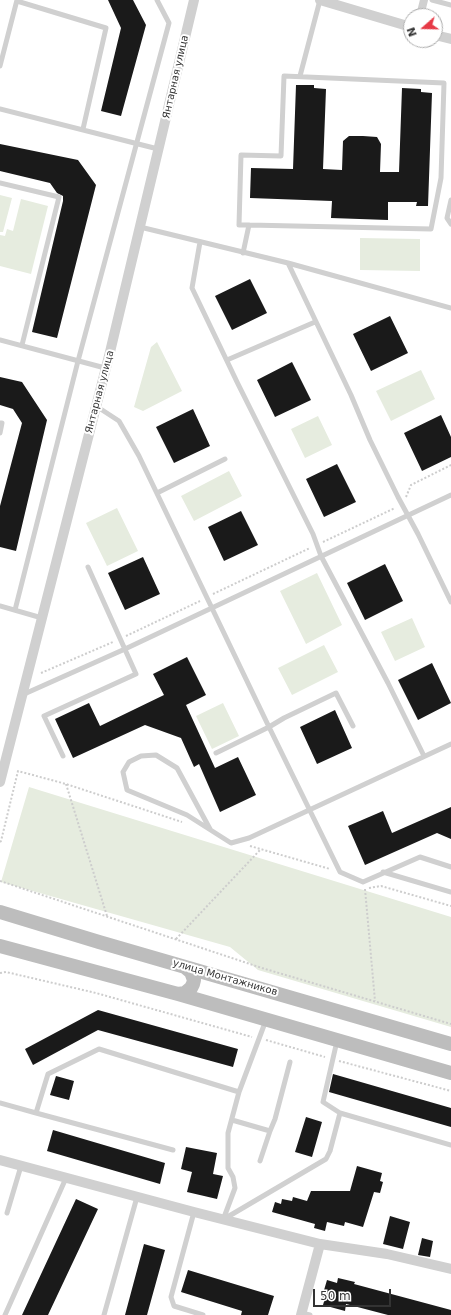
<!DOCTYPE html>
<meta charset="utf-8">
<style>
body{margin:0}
#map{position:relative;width:451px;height:1315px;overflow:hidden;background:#fff;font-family:"DejaVu Sans",sans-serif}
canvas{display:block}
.north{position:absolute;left:403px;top:8px;width:40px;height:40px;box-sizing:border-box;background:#fff;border:1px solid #adadad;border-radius:50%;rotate:250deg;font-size:11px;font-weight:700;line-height:16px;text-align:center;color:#333}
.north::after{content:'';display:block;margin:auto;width:14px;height:18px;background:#e63946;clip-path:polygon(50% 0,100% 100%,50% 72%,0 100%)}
.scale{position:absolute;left:313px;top:1289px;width:78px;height:18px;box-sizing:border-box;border:2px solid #333;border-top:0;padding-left:5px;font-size:12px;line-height:14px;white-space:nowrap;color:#333;-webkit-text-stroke:3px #fff;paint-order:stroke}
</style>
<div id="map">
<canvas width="451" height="1315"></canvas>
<div class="north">N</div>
<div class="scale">50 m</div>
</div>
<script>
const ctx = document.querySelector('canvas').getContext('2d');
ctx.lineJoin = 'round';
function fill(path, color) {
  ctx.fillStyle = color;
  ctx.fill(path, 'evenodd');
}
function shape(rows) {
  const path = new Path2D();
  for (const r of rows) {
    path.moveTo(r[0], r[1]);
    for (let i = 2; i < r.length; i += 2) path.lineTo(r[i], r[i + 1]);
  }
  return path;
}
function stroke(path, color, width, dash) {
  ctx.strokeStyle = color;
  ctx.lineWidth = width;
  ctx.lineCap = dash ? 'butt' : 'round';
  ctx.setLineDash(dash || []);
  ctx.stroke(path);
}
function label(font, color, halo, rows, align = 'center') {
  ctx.font = font + ' "DejaVu Sans",sans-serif';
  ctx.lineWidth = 4;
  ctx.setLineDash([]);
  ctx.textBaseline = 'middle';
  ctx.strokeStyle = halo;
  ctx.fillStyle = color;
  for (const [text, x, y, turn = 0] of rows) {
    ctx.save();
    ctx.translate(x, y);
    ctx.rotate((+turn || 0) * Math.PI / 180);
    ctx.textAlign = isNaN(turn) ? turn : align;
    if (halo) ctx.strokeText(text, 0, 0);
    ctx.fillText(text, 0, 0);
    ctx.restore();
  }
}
fill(shape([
 [0,195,12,198,3,232,0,232],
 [21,199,48,206,31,274,0,266,0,235,5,236,7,229,13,231],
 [360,238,420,239,420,271,360,270],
 [157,342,182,391,143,411,134,407,151,347],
 [421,370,435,399,391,421,376,391],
 [318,416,332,445,305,458,291,429],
 [229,471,242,496,194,521,181,496],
 [117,508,138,551,107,566,86,523],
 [317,573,342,625,306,644,280,591],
 [412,618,425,647,395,661,381,632],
 [324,645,338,672,292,695,278,668],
 [223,703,239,736,212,749,196,716],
 [29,787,451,917,451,1027,258,970,230,947,1,882]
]), '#e6ecdf');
fill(shape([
 [108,0,133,0,146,25,121,116,101,111,121,28],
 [296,85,314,85,314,88,326,89,323,169,342,170,343,141,349,136,363,136,377,137,381,144,380,172,399,172,402,88,421,89,421,92,432,93,428,206,416,206,417,202,388,202,388,220,331,218,332,201,250,198,251,168,293,169],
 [0,144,78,160,96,185,57,338,32,332,63,201,63,196,57,193,50,183,0,171],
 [250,279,267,313,232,330,215,296],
 [390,316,408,353,371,371,353,334],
 [292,362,311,400,275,417,257,380],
 [0,377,22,382,47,420,16,551,0,547,0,506,22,423,13,409,0,405],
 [193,409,210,446,174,463,156,427],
 [441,415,451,437,451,457,422,471,404,433],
 [337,464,356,502,324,517,306,479],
 [241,511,258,545,224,561,208,527],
 [143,557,160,594,125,610,108,573],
 [385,564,403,601,365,620,347,583],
 [187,657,206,695,186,705,215,768,238,757,256,795,220,812,199,764,194,767,181,738,145,725,73,758,55,719,89,703,100,726,164,695,153,674],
 [432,663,451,703,418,720,398,680],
 [335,710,352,748,317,764,300,727],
 [451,807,451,839,437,833,365,865,348,826,383,811,392,833],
 [98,1010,238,1049,233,1067,98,1030,33,1065,25,1049],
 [333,1074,451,1108,451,1127,329,1092],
 [56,1076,74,1081,69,1100,50,1095],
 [306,1117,322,1122,312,1157,295,1152],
 [53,1130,165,1163,160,1184,47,1151],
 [186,1147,217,1153,213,1174,223,1176,217,1199,187,1192,192,1172,181,1169],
 [357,1166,382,1173,380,1181,383,1182,380,1193,374,1192,363,1227,345,1222,344,1226,327,1222,325,1231,314,1228,315,1224,272,1212,275,1202,281,1204,282,1199,292,1201,293,1197,307,1201,311,1191,350,1191],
 [76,1199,98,1209,48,1315,22,1315],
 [390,1216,410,1222,403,1249,383,1244],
 [422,1238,433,1241,430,1257,418,1255],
 [144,1244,165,1250,147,1315,125,1315],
 [188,1270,274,1296,268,1315,241,1315,242,1311,181,1292],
 [338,1278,355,1282,354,1284,451,1310,451,1315,388,1315,346,1304,345,1311,323,1305,325,1298,322,1297,327,1280,337,1283]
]), '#1a1a1a');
stroke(shape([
 [406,497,411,485,451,465],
 [323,542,395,508],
 [213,594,310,548],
 [126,636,200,601],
 [41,673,113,642],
 [66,784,107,916],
 [0,842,1,841,18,771,66,784,182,822],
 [250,846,330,869],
 [0,881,262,968,451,1024],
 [369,888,381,886,451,906],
 [365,889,375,1001],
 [176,939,260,850],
 [0,973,6,972,96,993,252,1037],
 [266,1040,325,1057],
 [339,1061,451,1091]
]), '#cdcdcd', 2, [2, 2]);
stroke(shape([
 [432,0,451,5],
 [17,1,106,28,83,129],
 [0,66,17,0],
 [300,76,320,0],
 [0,109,158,149],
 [0,183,59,197,22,345],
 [451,200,447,218,451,224],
 [140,227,288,263,451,308],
 [200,242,192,288,238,384,313,534,321,556,388,683,424,756],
 [243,253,249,225,239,225,241,155,281,156,284,76,444,83,441,178,431,229,249,225],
 [288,263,351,395,370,440,398,497,418,534,451,602],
 [0,340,105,368],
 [227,360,315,322],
 [96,406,119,421,139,456,269,727,340,872,363,882,420,857,451,867],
 [0,423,2,423,0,433],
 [157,493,225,459],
 [0,606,42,618],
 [15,610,78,361,169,23,157,0],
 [22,695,125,649,451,495],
 [216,753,269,727,284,718,336,693,353,726],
 [63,756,44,716,136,674,88,567],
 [210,829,177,768,156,755,141,756,129,762,123,772,127,790,187,815,231,843,249,838,451,744],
 [383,872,451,892],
 [337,1041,323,1102,340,1113],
 [239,1092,266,1020],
 [0,1103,36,1113,48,1074,99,1049,239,1092,228,1133,228,1168,233,1177,235,1188,223,1220],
 [36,1113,173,1150],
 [232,1120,270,1131,275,1119,290,1062],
 [260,1161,270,1131],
 [194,1212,171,1297,174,1306,203,1315],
 [7,1213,21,1166],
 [224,1219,326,1159,330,1151,340,1113,451,1145],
 [301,1313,310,1315],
 [5,1315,66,1178],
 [104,1315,137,1197]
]), '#d0d0d0', 5);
stroke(shape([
 [420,16,424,0]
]), '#d0d0d0', 8);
stroke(shape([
 [320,0,411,27],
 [435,35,451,39],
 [0,782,110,352,194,0],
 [0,1160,194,1212,320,1244,387,1254,451,1269],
 [301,1315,320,1244]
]), '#d0d0d0', 10);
stroke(shape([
 [0,912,99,942,451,1044],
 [0,946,178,994,451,1073],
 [178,994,185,993,191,988,193,984,194,980,191,972,185,967]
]), '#bdbdbd', 14);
label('10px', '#333', '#fff', [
 ["Янтарная улица",176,77,-77],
 ["Янтарная улица",100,392,-75],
 ["улица Монтажников",225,978,16]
]);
</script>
